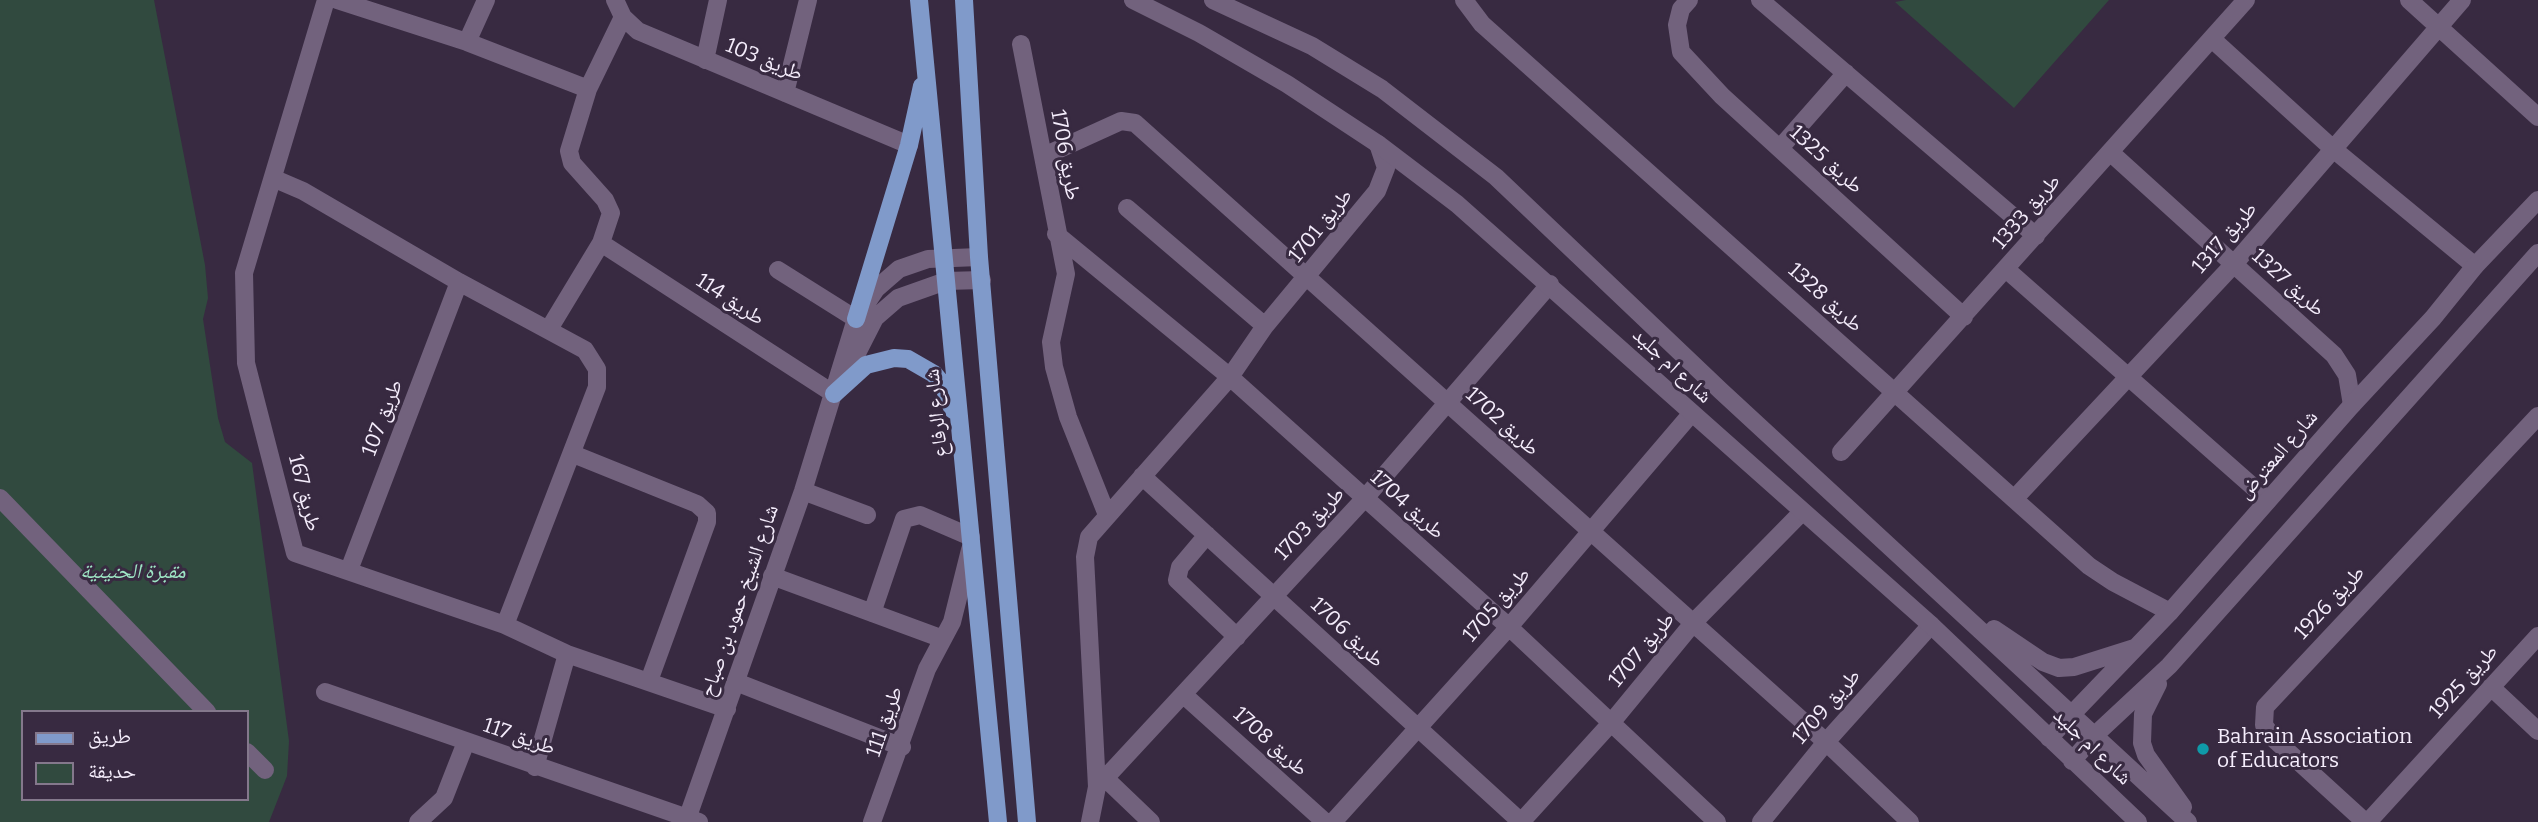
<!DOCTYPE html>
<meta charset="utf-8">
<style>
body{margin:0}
#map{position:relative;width:2538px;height:822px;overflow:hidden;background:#382a41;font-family:Bitter,"Noto Naskh Arabic",serif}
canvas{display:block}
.legend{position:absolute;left:21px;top:710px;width:228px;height:91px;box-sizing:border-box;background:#382a41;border:2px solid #84788c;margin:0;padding:9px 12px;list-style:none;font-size:21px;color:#f5edfc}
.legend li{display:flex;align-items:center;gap:14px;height:35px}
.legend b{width:35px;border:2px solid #84788c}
</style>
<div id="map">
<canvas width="2538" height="822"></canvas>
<ul class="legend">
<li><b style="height:9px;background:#809aca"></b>طريق</li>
<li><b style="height:19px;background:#314a3f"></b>حديقة</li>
</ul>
</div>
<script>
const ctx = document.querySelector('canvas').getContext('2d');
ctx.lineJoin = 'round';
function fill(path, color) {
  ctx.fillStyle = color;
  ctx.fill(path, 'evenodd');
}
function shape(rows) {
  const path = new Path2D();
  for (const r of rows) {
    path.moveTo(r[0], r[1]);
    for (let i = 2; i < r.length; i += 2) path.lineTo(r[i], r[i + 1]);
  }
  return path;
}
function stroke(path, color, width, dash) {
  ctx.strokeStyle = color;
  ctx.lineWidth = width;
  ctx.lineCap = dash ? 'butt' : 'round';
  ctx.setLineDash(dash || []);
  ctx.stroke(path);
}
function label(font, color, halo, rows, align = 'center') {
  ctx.font = font + ' Bitter,"Noto Naskh Arabic",serif';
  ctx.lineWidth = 6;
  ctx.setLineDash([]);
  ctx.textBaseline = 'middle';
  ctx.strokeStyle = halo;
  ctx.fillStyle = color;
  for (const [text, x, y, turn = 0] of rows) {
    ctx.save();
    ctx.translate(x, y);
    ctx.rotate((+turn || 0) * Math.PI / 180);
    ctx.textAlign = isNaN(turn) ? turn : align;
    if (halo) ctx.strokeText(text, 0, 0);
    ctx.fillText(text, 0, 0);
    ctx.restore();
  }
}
fill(shape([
 [0,0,154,0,205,265,208,298,203,319,218,418,225,442,252,463,289,741,287,776,269,822,0,822],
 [23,712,247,712,247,799,23,799],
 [1906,0,2109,0,2014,108,1895,2]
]), '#314a3f');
stroke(shape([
 [326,0,244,273,246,363,295,553,505,625,567,654,727,709],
 [337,0,467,42,588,89],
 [615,0,623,17,638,31,909,145],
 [1464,0,1482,24,2089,566,2113,582,2170,612],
 [1689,0,1681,9,1677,25,1681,52,1722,96,1964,317],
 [1760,0,2036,236],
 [2409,0,2538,117],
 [2212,39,2332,148,2475,266],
 [467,42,486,0],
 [1021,44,1066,274,1051,342,1054,367,1068,417,1107,515],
 [705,60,718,0],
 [785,93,808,0],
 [1780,148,1846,73],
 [2110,152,2334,355,2347,375,2352,405],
 [1044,156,1121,121,1135,123,1826,742,1910,822],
 [275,179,303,191,459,282,585,350,597,369,597,387,505,625],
 [1127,208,1265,326],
 [1056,234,1230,377,1509,627,1717,822],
 [601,243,834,394],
 [778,270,856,319],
 [2007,270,2268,500],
 [549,329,601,243,611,213,605,200,572,163,569,151,588,89,623,17],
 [850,367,875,318,898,298,946,281,982,280],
 [1841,452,2246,0],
 [573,454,697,504,707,513,707,522,649,681],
 [1142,476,1521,822],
 [803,491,867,515],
 [0,498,207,712],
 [2015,498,2234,264,2462,0],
 [1207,535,1180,567,1177,580,1237,637],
 [349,570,459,282],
 [772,576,943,639],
 [872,613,904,519,920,515,971,537],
 [736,682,902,747],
 [2491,687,2538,731],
 [325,692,699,822],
 [1185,696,1325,822],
 [247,752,265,770],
 [535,767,567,654],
 [1105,778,1151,822],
 [1097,787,1365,498,1550,284],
 [418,822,444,798,466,742],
 [686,822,803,491,856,319,876,289,899,269,928,259,979,257],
 [872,822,927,669,952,622,970,550],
 [1090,822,1097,787,1085,557,1089,537,1230,377,1265,326,1377,191,1386,168,1378,144],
 [1333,822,1509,627,1691,414],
 [1521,822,1611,723,1694,622,1802,512],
 [1761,822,1826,742,1931,625],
 [2365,822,2274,739,2264,725,2265,707,2538,416],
 [2368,822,2538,636]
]), '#72627d', 18);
stroke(shape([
 [1133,0,1199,33,1287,84,1378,144,1457,204,1931,625,2138,822],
 [1213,0,1312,46,1382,89,1496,177,1721,391,2188,822],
 [1994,629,2043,662,2059,668,2074,667,2134,648],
 [2158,684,2143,714,2142,743,2146,755,2183,807],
 [2049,738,2170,612,2352,405,2433,318,2475,266,2538,200],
 [2072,761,2095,735,2169,666,2538,253]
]), '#72627d', 18);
stroke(shape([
 [919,0,998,822],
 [964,0,979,257,1027,822],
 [856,319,909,145,922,86],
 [834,394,866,365,894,358,908,359,934,374,943,385,953,410]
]), '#809aca', 18);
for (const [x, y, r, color] of [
 [2203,749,7,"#0f9aa8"]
]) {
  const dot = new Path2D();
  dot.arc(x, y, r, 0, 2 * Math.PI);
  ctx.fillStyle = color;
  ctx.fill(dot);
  stroke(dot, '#382a41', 2.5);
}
label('21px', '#f5edfc', '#382a41', [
 ["طريق 103",764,60,22],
 ["طريق 1706",1065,155,80],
 ["طريق 1325",1826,160,42],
 ["طريق 1333",2027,212,-49],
 ["طريق 1701",1321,226,-51],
 ["طريق 1317",2225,238,-49],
 ["طريق 1327",2288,283,42],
 ["طريق 1328",1825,298,42],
 ["طريق 114",730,300,33],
 ["شارع ام جليد",1672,366,43],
 ["شارع الرفاع",937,413,-96],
 ["طريق 107",383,418,-69],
 ["طريق 1702",1502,422,42],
 ["شارع المعترض",2278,455,-49],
 ["طريق 167",304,493,76],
 ["طريق 1704",1407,505,42],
 ["طريق 1703",1310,524,-47],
 ["شارع الشيخ حمود بن صباح",740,601,-71],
 ["طريق 1926",2330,603,-47],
 ["طريق 1705",1497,605,-49],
 ["طريق 1706",1347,633,43],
 ["طريق 1707",1642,650,-50],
 ["طريق 1925",2464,682,-48],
 ["طريق 1709",1827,707,-49],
 ["طريق 111",885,722,-71],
 ["طريق 117",519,737,19],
 ["طريق 1708",1270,742,42],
 ["شارع ام جليد",2092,747,44]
]);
label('italic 21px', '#9ee6c5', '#382a41', [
 ["مقبرة الحنينية",133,572]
]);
label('21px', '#f5edfc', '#382a41', [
 ["Bahrain Association",2217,737],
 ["of Educators",2217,761]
], 'left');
</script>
